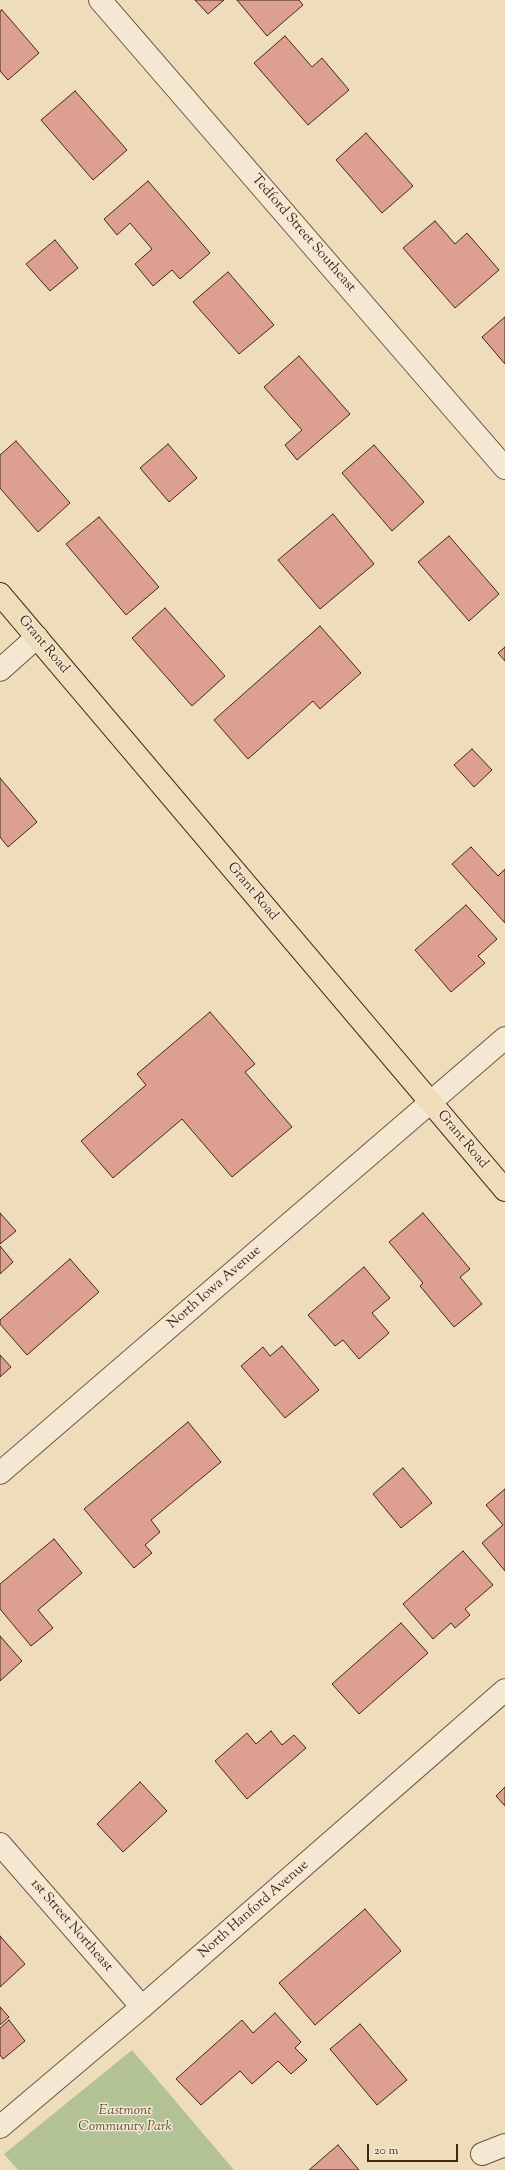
<!DOCTYPE html>
<style>
body{margin:0}
#map{position:relative;width:505px;height:2170px;overflow:hidden;background:#efdcbb;font-family:"Sorts Mill Goudy",serif}
canvas{display:block}
.scale{position:absolute;left:367px;top:2144px;width:91px;height:18px;box-sizing:border-box;border:2px solid #41291a;border-top:0;padding-left:5px;font-size:12px;line-height:14px;white-space:nowrap;color:#41291a;-webkit-text-stroke:3px #f5e8d3;paint-order:stroke}
</style>
<div id="map">
<canvas width="505" height="2170"></canvas>
<div class="scale">20 m</div>
</div>
<script>
const ctx = document.querySelector('canvas').getContext('2d');
ctx.lineJoin = 'round';
function fill(path, color) {
  ctx.fillStyle = color;
  ctx.fill(path, 'evenodd');
}
function shape(rows) {
  const path = new Path2D();
  for (const r of rows) {
    path.moveTo(r[0], r[1]);
    for (let i = 2; i < r.length; i += 2) path.lineTo(r[i], r[i + 1]);
  }
  return path;
}
function stroke(path, color, width, dash) {
  ctx.strokeStyle = color;
  ctx.lineWidth = width;
  ctx.lineCap = dash ? 'butt' : 'round';
  ctx.setLineDash(dash || []);
  ctx.stroke(path);
}
function label(font, color, halo, rows, align = 'center') {
  ctx.font = font + ' "Sorts Mill Goudy",serif';
  ctx.lineWidth = 3;
  ctx.setLineDash([]);
  ctx.textBaseline = 'middle';
  ctx.strokeStyle = halo;
  ctx.fillStyle = color;
  for (const [text, x, y, turn = 0] of rows) {
    ctx.save();
    ctx.translate(x, y);
    ctx.rotate((+turn || 0) * Math.PI / 180);
    ctx.textAlign = isNaN(turn) ? turn : align;
    if (halo) ctx.strokeText(text, 0, 0);
    ctx.fillText(text, 0, 0);
    ctx.restore();
  }
}
fill(shape([
 [132,2050,234,2170,18,2170,4,2154]
]), '#b2c295');
const building = shape([
 [195,0,224,0,208,14,195,0],
 [237,0,299,0,303,5,267,36,237,0],
 [2,10,39,53,8,80,0,71,0,11,2,10],
 [285,36,312,67,322,58,349,90,308,125,254,63,285,36],
 [75,91,127,150,93,180,41,120,75,91],
 [366,133,413,186,382,213,336,160,366,133],
 [148,181,210,253,180,279,172,270,153,286,135,264,152,249,130,223,117,235,104,219,148,181],
 [435,221,455,244,467,233,499,270,455,308,403,248,435,221],
 [55,240,78,268,50,291,26,264,55,240],
 [228,272,274,325,239,354,193,302,228,272],
 [505,317,505,364,482,337,505,317],
 [299,356,350,414,297,460,285,445,302,430,264,387,299,356],
 [16,441,70,503,38,532,0,488,0,455,16,441],
 [168,444,197,478,169,502,140,468,168,444],
 [374,445,424,502,392,531,342,473,374,445],
 [333,514,374,564,320,609,278,560,333,514],
 [99,517,159,587,126,615,66,544,99,517],
 [449,536,499,594,469,621,418,562,449,536],
 [165,608,225,676,192,706,132,638,165,608],
 [320,626,361,673,320,709,313,701,248,759,214,720,320,626],
 [505,647,505,661,498,653,505,647],
 [472,749,492,770,474,787,454,765,472,749],
 [0,778,37,822,8,847,0,837,0,778],
 [471,847,498,876,505,869,505,923,452,864,471,847],
 [466,905,497,939,478,956,485,963,451,992,415,950,466,905],
 [210,1012,255,1064,245,1072,292,1127,232,1177,182,1119,113,1178,81,1141,146,1085,137,1074,210,1012],
 [0,1213,16,1231,0,1244,0,1213],
 [423,1213,470,1269,460,1277,482,1304,454,1327,420,1286,423,1283,389,1242,423,1213],
 [0,1246,13,1262,0,1274,0,1246],
 [70,1259,99,1292,27,1355,0,1324,0,1320,70,1259],
 [364,1267,390,1298,372,1313,389,1333,359,1359,343,1340,335,1346,308,1315,364,1267],
 [282,1346,319,1390,285,1418,241,1366,263,1347,270,1356,282,1346],
 [0,1355,11,1367,0,1377,0,1355],
 [188,1422,221,1462,151,1520,160,1532,145,1545,152,1553,134,1568,84,1509,188,1422],
 [403,1468,432,1503,401,1528,373,1494,403,1468],
 [505,1489,505,1571,482,1543,503,1525,486,1505,505,1489],
 [54,1539,82,1573,38,1610,53,1628,31,1646,0,1609,0,1584,54,1539],
 [463,1551,493,1585,465,1609,470,1615,455,1628,451,1623,433,1639,403,1604,463,1551],
 [401,1623,428,1653,359,1714,332,1684,401,1623],
 [0,1636,22,1661,0,1681,0,1636],
 [271,1731,282,1745,294,1735,306,1748,247,1799,215,1761,247,1733,256,1744,271,1731],
 [140,1782,167,1811,123,1852,97,1824,140,1782],
 [505,1787,505,1806,496,1796,505,1787],
 [365,1909,401,1951,315,2025,279,1983,365,1909],
 [0,1936,25,1964,0,1987,0,1936],
 [0,2007,9,2017,0,2025,0,2007],
 [275,2013,301,2042,295,2048,307,2060,291,2074,278,2061,252,2084,240,2071,201,2105,176,2079,242,2020,253,2033,275,2013],
 [9,2020,25,2041,3,2059,0,2055,0,2028,9,2020],
 [360,2024,407,2080,377,2105,330,2049,360,2024],
 [338,2145,359,2170,309,2170,338,2145]
]);
fill(building, '#dd9f8f');
stroke(building, '#41291a', 1);
const minor = shape([
 [100,0,505,468],
 [0,670,37,637],
 [0,1473,505,1038],
 [0,1844,142,2007],
 [482,2154,505,2145]
]);
const tertiary = shape([
 [0,2127,142,2007,505,1690]
]);
const primary = shape([
 [0,594,505,1190]
]);
stroke(minor, '#6c5642', 24);
stroke(tertiary, '#6c5642', 24);
stroke(primary, '#41291a', 24);
stroke(minor, '#f5e8d3', 22);
stroke(tertiary, '#f5e8d3', 22);
stroke(primary, '#efdcbb', 22);
label('14px', '#41291a', '#f5e8d3', [
 ["Tedford Street Southeast",303,234,49],
 ["Grant Road",43,645,50],
 ["Grant Road",252,892,50],
 ["Grant Road",462,1140,50],
 ["North Iowa Avenue",215,1288,-41],
 ["North Hanford Avenue",254,1910,-41],
 ["1st Street Northeast",71,1926,49]
]);
label('italic 14px', '#5d4f39', '#f5e8d3', [
 ["Eastmont",125,2112],
 ["Community Park",125,2128]
]);
</script>
